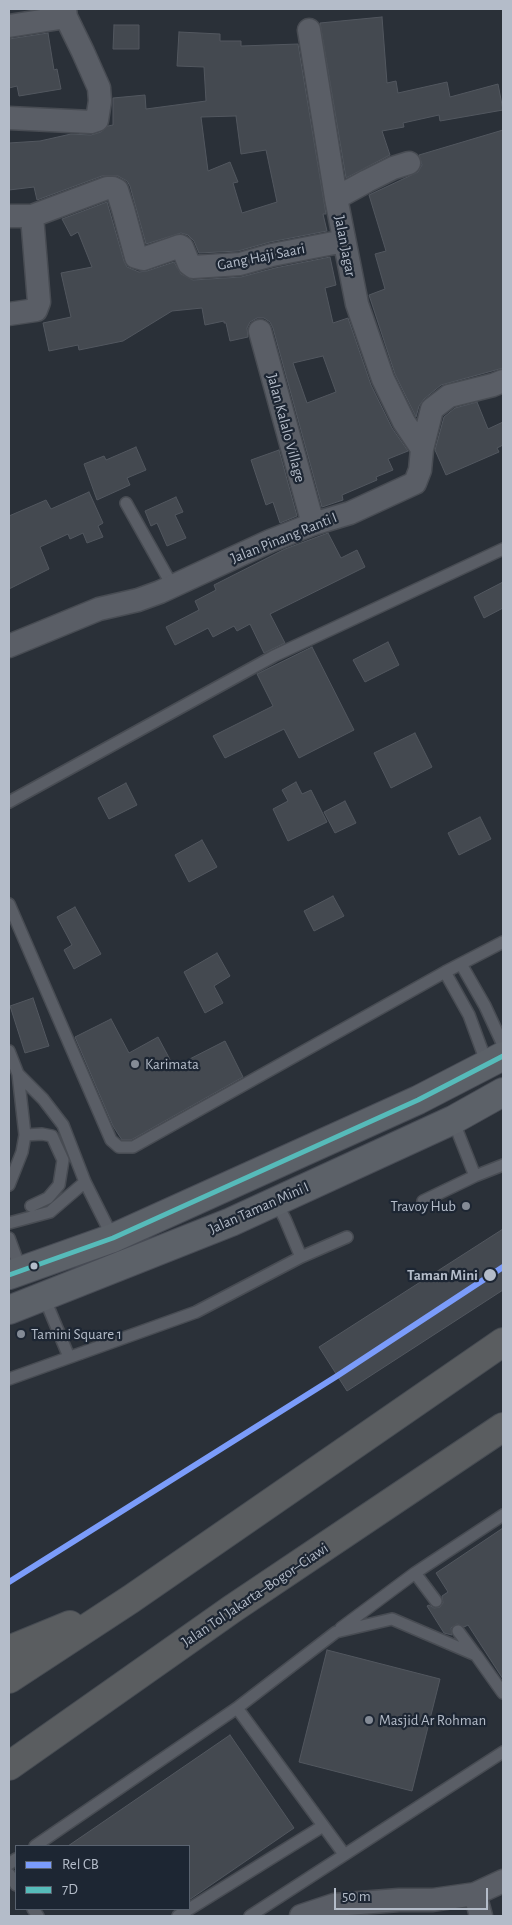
<!DOCTYPE html>
<meta charset="utf-8">
<style>
body{margin:0}
#map{position:relative;width:512px;height:1925px;overflow:hidden;background:#2a3038;font-family:"Alegreya Sans",sans-serif}
canvas{display:block}
.frame{position:absolute;inset:0;border:10px solid #b4bcc9;pointer-events:none}
.legend{position:absolute;left:15px;top:1845px;width:175px;height:65px;box-sizing:border-box;background:#1d2633;border:1px solid #59626f;margin:0;padding:6px 9px;list-style:none;font-size:15px;color:#b4bcc9}
.legend li{display:flex;align-items:center;gap:10px;height:25px}
.legend b{width:25px;border:1px solid #59626f}
.scale{position:absolute;left:334px;top:1888px;width:154px;height:22px;box-sizing:border-box;border:2px solid #b4bcc9;border-top:0;padding-left:6px;font-size:15px;line-height:18px;white-space:nowrap;color:#b4bcc9;-webkit-text-stroke:4px #1d2633;paint-order:stroke}
</style>
<div id="map">
<canvas width="512" height="1925"></canvas>
<div class="frame"></div>
<ul class="legend">
<li><b style="height:6px;background:#7b9cfa"></b>Rel CB</li>
<li><b style="height:6px;background:#56bbba"></b>7D</li>
</ul>
<div class="scale">50 m</div>
</div>
<script>
const ctx = document.querySelector('canvas').getContext('2d');
ctx.lineJoin = 'round';
function fill(path, color) {
  ctx.fillStyle = color;
  ctx.fill(path, 'evenodd');
}
function shape(rows) {
  const path = new Path2D();
  for (const r of rows) {
    path.moveTo(r[0], r[1]);
    for (let i = 2; i < r.length; i += 2) path.lineTo(r[i], r[i + 1]);
  }
  return path;
}
function stroke(path, color, width, dash) {
  ctx.strokeStyle = color;
  ctx.lineWidth = width;
  ctx.lineCap = dash ? 'butt' : 'round';
  ctx.setLineDash(dash || []);
  ctx.stroke(path);
}
function label(font, color, halo, rows, align = 'center') {
  ctx.font = font + ' "Alegreya Sans",sans-serif';
  ctx.lineWidth = 4.5;
  ctx.setLineDash([]);
  ctx.textBaseline = 'middle';
  ctx.strokeStyle = halo;
  ctx.fillStyle = color;
  for (const [text, x, y, turn = 0] of rows) {
    ctx.save();
    ctx.translate(x, y);
    ctx.rotate((+turn || 0) * Math.PI / 180);
    ctx.textAlign = isNaN(turn) ? turn : align;
    if (halo) ctx.strokeText(text, 0, 0);
    ctx.fillText(text, 0, 0);
    ctx.restore();
  }
}
const building = shape([
 [382,17,387,83,396,81,398,93,447,82,450,97,498,84,503,110,440,121,439,115,403,123,404,127,382,131,390,155,346,178,320,23,382,17],
 [114,25,139,25,139,49,113,49,114,25],
 [179,32,220,34,220,41,241,41,241,46,298,44,326,214,323,214,327,231,270,242,238,251,199,253,194,241,188,235,181,233,146,244,130,186,127,181,118,176,102,176,37,200,34,187,9,190,9,143,40,141,71,134,91,135,101,132,108,126,113,125,113,98,145,95,146,109,206,101,204,67,177,66,179,32],
 [236,116,241,154,266,150,277,202,242,213,233,183,238,182,230,162,208,171,201,117,236,116],
 [48,33,54,70,57,69,61,89,19,96,17,86,9,88,9,39,48,33],
 [503,130,503,368,441,385,424,399,419,406,416,417,395,374,369,295,385,289,375,254,386,251,369,195,418,172,422,165,419,155,503,130],
 [107,202,124,261,127,267,139,272,147,271,174,262,181,274,193,280,241,277,275,268,330,257,336,285,325,288,333,323,348,318,371,385,392,428,408,451,388,459,393,470,376,477,377,480,342,495,343,500,322,507,273,328,270,322,264,318,257,318,250,322,247,328,248,337,230,341,226,323,224,323,224,321,205,325,202,308,172,311,123,341,79,350,78,345,49,351,43,323,71,317,61,273,92,267,78,232,71,236,62,219,107,202],
 [323,356,336,392,307,403,293,363,323,356],
 [477,402,488,429,503,422,503,445,497,448,499,452,446,475,435,450,444,417,455,408,477,402],
 [136,447,146,470,127,478,130,485,97,500,84,464,104,456,106,460,136,447],
 [279,450,297,516,280,523,273,502,266,505,251,460,279,450],
 [89,492,103,523,98,526,103,537,87,543,83,533,70,539,68,534,40,547,49,569,9,589,9,516,46,500,51,509,89,492],
 [176,497,183,512,175,515,186,538,167,546,157,523,151,526,145,511,176,497],
 [328,533,341,558,357,550,365,567,270,614,285,643,264,653,250,624,237,631,234,626,213,637,208,628,175,645,166,627,199,610,195,601,216,590,214,585,285,549,328,533],
 [503,582,503,608,484,618,474,597,503,582],
 [388,642,399,665,365,682,353,660,388,642],
 [312,647,354,730,299,758,284,729,225,758,213,736,273,706,257,674,312,647],
 [415,733,432,767,391,788,374,753,415,733],
 [296,782,302,794,311,790,327,822,288,841,273,809,288,801,282,790,296,782],
 [126,783,137,805,109,819,98,798,126,783],
 [345,801,356,823,335,833,324,812,345,801],
 [480,817,491,839,459,855,448,833,480,817],
 [202,840,217,867,189,882,175,855,202,840],
 [333,896,344,916,314,931,304,911,333,896],
 [75,907,101,954,74,969,64,950,72,945,57,917,75,907],
 [217,953,230,976,214,986,223,1003,205,1013,184,972,217,953],
 [33,998,49,1046,25,1053,10,1006,33,998],
 [111,1019,129,1053,158,1037,174,1067,225,1041,243,1077,131,1140,122,1140,113,1126,75,1037,111,1019],
 [503,1229,503,1290,347,1391,319,1347,503,1229],
 [503,1528,503,1679,468,1625,464,1627,457,1624,451,1628,452,1635,444,1633,427,1606,429,1605,434,1608,440,1607,443,1603,442,1596,448,1592,436,1573,503,1528],
 [327,1650,440,1679,412,1791,299,1762,327,1650],
 [230,1735,294,1828,189,1900,189,1846,68,1846,230,1735]
]);
fill(building, '#444950');
stroke(building, '#52575f', 1);
const service = shape([
 [126,503,173,587],
 [9,802,274,656,503,549],
 [9,904,111,1140,119,1147,133,1147,445,972,503,942],
 [461,964,485,1006,503,1045],
 [445,972,469,1015,487,1064],
 [9,1051,18,1074,43,1099,63,1125,85,1182,113,1238],
 [453,1120,475,1176],
 [25,1135,42,1134,52,1136,63,1160,59,1185,48,1198,31,1206],
 [9,1185,22,1152,25,1135,18,1074],
 [423,1201,475,1176,503,1165],
 [276,1202,285,1219,301,1257],
 [9,1223,50,1212,85,1182],
 [9,1238,21,1271],
 [44,1297,69,1357],
 [9,1379,196,1312,301,1257,347,1237],
 [415,1573,436,1601],
 [341,1628,415,1573,503,1515],
 [458,1631,475,1654],
 [237,1708,336,1632,392,1619,476,1655,503,1693],
 [35,1846,237,1708,344,1854],
 [9,1864,16,1859],
 [9,1874,16,1885],
 [33,1909,38,1916],
 [178,1916,323,1826],
 [250,1916,503,1752]
]);
const minor = shape([
 [9,26,66,17],
 [309,30,336,198,357,304,383,379,404,422,422,449],
 [9,118,91,122,97,120,100,101,99,88,83,52,66,17,65,9],
 [336,198,367,181,393,168,409,163],
 [9,216,32,216,107,188,113,188,117,190,123,209,136,257,143,259,180,246,182,247,189,264,193,267,240,264,272,255,344,241],
 [9,314,36,310,39,302,32,216],
 [260,331,313,524],
 [9,646,99,609,138,600,160,592,270,541,313,524,350,513,415,483,420,470,422,449,432,409,449,396,493,385,503,381],
 [475,1894,481,1916],
 [301,1916,334,1905,399,1900,433,1900,475,1894,503,1881]
]);
const primary = shape([
 [9,1275,113,1238,418,1100,503,1056],
 [9,1310,231,1222,453,1120,503,1092]
]);
const motorway = shape([
 [9,1650,70,1625],
 [9,1679,131,1599,503,1342],
 [9,1766,232,1609,503,1427]
]);
stroke(service, '#484c53', 14);
stroke(minor, '#484c53', 25);
stroke(primary, '#484c55', 30);
stroke(motorway, '#474c53', 30);
stroke(service, '#5a5e66', 11);
stroke(minor, '#5a5e66', 22);
stroke(primary, '#5c6168', 28);
stroke(motorway, '#5a5d60', 28);
stroke(shape([
 [9,1275,113,1238,418,1100,503,1056]
]), '#56bbba', 5);
stroke(shape([
 [9,1582,337,1376,503,1267]
]), '#7b9cfa', 6);
for (const [x, y, r, color] of [
 [135,1064,5,"#848b96"],
 [466,1206,5,"#848b96"],
 [34,1266,4.5,"#b4bcc9"],
 [490,1275,7,"#b4bcc9"],
 [21,1334,5,"#848b96"],
 [369,1720,5,"#848b96"]
]) {
  const dot = new Path2D();
  dot.arc(x, y, r, 0, 2 * Math.PI);
  ctx.fillStyle = color;
  ctx.fill(dot);
  stroke(dot, '#1d2633', 2);
}
label('15px', '#b4bcc9', '#1d2633', [
 ["Jalan Jagar",345,246,79],
 ["Gang Haji Saari",261,257,-11],
 ["Jalan Kalalo Village",286,428,75],
 ["Jalan Pinang Ranti I",284,538,-22],
 ["Jalan Taman Mini I",259,1208,-24],
 ["Jalan Tol Jakarta–Bogor–Ciawi",255,1595,-34]
]);
label('15px', '#b4bcc9', '#1d2633', [
 ["Karimata",145,1064],
 ["Travoy Hub",456,1206,"right"],
 ["Tamini Square 1",31,1334],
 ["Masjid Ar Rohman",379,1720]
], 'left');
label('bold 15px', '#b4bcc9', '#1d2633', [
 ["Taman Mini",478,1275]
], 'right');
</script>
